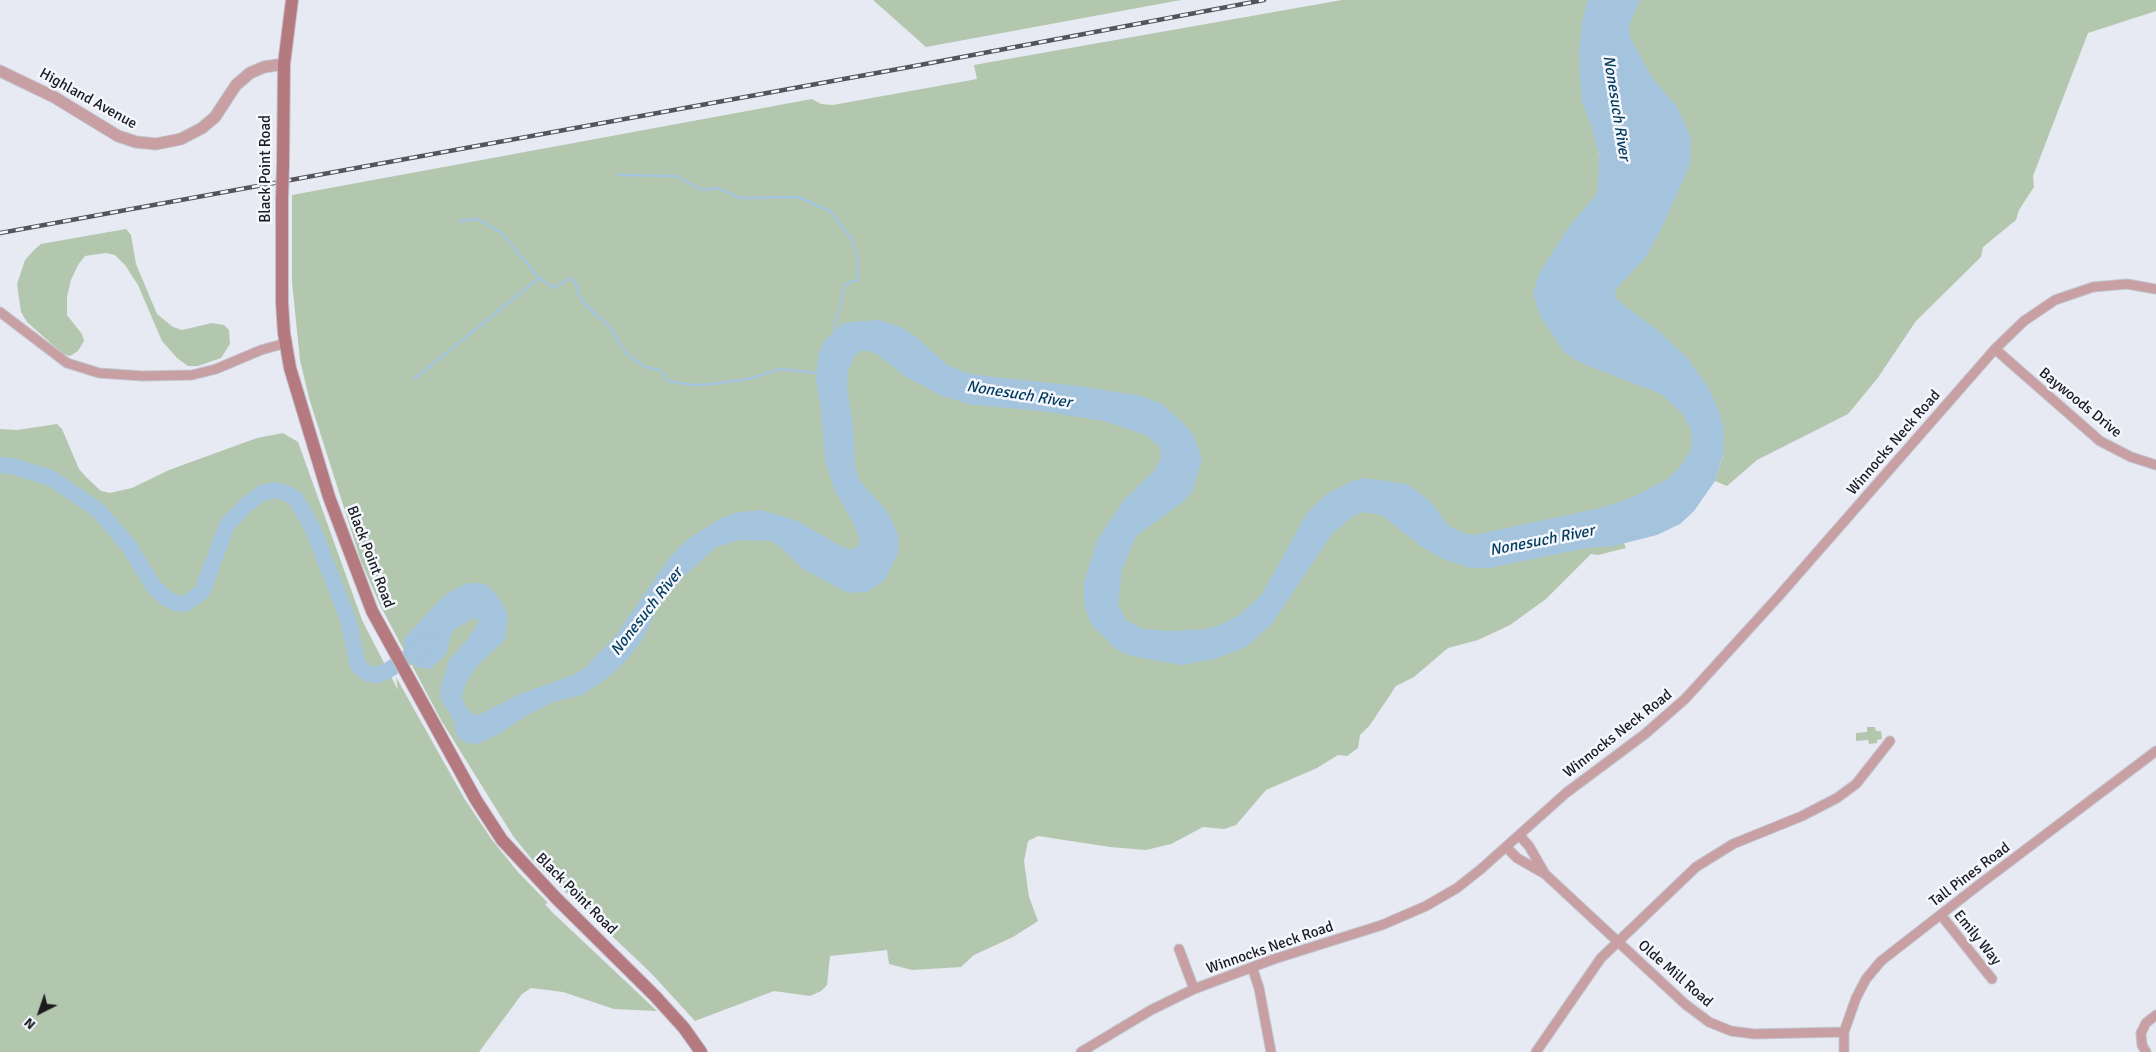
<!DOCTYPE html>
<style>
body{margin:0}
#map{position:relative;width:2156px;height:1052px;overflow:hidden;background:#e7e9f3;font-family:Signika,sans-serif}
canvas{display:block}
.north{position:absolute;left:15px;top:987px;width:50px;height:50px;-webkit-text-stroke:4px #f5f7fe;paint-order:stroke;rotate:221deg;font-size:14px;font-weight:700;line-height:20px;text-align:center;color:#1b1b1f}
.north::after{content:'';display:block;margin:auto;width:18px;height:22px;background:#1b1b1f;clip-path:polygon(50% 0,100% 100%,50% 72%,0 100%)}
</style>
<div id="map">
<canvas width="2156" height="1052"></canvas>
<div class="north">N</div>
</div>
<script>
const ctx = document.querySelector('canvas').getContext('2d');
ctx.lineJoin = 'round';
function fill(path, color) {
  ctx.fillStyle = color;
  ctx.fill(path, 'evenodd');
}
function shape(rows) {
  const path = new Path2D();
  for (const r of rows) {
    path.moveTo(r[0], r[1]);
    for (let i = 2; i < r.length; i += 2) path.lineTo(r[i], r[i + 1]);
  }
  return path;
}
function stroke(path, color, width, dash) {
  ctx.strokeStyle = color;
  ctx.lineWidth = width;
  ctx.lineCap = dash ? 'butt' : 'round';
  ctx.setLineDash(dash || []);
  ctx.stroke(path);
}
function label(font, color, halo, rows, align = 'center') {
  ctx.font = font + ' Signika,sans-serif';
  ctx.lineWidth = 5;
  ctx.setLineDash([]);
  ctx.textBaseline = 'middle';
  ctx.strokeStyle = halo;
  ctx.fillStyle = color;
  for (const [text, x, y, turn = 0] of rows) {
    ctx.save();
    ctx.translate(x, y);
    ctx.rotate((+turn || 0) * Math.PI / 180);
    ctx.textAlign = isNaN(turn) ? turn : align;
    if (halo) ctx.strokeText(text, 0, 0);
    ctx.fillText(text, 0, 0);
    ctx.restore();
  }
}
fill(shape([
 [873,0,1181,0,926,47],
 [1342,0,1589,0,1597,137,1602,190,1578,223,1660,391,1691,419,1695,454,1655,491,1609,508,1626,548,1598,555,1591,554,1546,599,1510,625,1478,640,1448,648,1414,677,1396,686,1370,725,1360,735,1358,748,1347,756,1338,755,1317,768,1266,790,1236,825,1224,829,1203,827,1171,844,1146,850,1110,847,1038,836,1028,841,1024,861,1029,897,1038,921,1013,937,974,955,961,967,912,970,889,964,887,950,830,956,827,985,821,991,810,996,774,991,695,1021,651,973,534,862,513,836,441,720,380,605,361,561,309,398,300,360,292,282,292,195,812,99,821,104,833,105,977,79,974,65],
 [1639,0,2156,0,2156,11,2088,33,2033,176,2034,187,2019,210,2016,220,1983,247,1981,257,1916,321,1877,379,1848,414,1757,460,1727,486,1715,481,1723,455,1617,306,1612,292,1665,94,1648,74,1629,36,1628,28],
 [126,229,131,235,136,264,157,314,173,327,182,330,212,323,224,325,229,330,230,344,221,358,198,366,188,366,177,358,162,341,138,285,125,265,115,255,106,253,85,256,78,265,71,280,67,297,67,315,82,334,84,341,78,351,70,356,63,354,27,322,21,312,17,284,25,260,35,249,41,244],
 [57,424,62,429,79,469,86,477,101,491,110,493,132,488,169,470,257,438,283,433,298,442,362,620,398,690,396,677,464,798,492,840,518,872,548,903,545,904,552,912,657,1011,614,1009,563,992,531,988,522,994,479,1052,0,1052,0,429,17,430],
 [1867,727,1875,727,1876,731,1881,731,1882,739,1877,740,1877,743,1869,744,1868,740,1856,741,1856,733,1867,732]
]), '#b3c7af');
fill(shape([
 [1588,0,1640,0,1629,26,1630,37,1651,76,1678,108,1691,138,1690,164,1663,226,1646,257,1615,290,1616,298,1627,308,1660,332,1688,359,1708,387,1719,411,1724,431,1723,455,1715,481,1694,511,1680,524,1657,535,1613,546,1587,548,1489,568,1471,568,1443,559,1422,547,1381,515,1362,512,1351,518,1332,534,1271,625,1246,647,1215,659,1181,665,1132,656,1117,650,1091,624,1084,605,1084,583,1097,540,1124,500,1155,470,1161,458,1160,447,1146,435,1103,421,1041,411,973,405,942,396,906,377,877,354,863,350,854,356,848,372,847,386,853,426,855,466,859,480,887,511,898,534,898,554,884,581,867,592,848,593,803,569,779,546,771,541,740,540,716,547,682,578,659,606,641,642,624,663,605,680,582,695,553,702,524,717,499,734,477,744,466,743,457,737,454,721,441,700,440,690,449,660,468,639,479,621,474,618,452,631,446,655,429,669,416,667,404,645,404,639,430,610,444,596,455,589,468,583,481,583,490,587,503,604,508,617,505,640,479,664,468,679,463,691,462,699,467,709,476,716,520,694,573,675,585,668,617,634,670,557,688,539,720,519,734,513,761,510,798,521,844,548,853,549,857,547,860,541,855,526,834,489,825,460,821,409,816,379,818,355,825,340,844,323,851,322,879,320,901,327,916,337,946,364,964,372,977,375,1078,386,1142,396,1162,404,1184,424,1193,434,1202,458,1193,491,1184,501,1136,536,1122,569,1118,604,1126,620,1143,629,1171,631,1205,629,1218,626,1241,614,1262,594,1307,513,1328,493,1352,481,1364,478,1407,484,1429,500,1449,526,1463,533,1474,535,1600,508,1631,498,1668,479,1680,467,1691,449,1692,432,1683,414,1661,394,1581,363,1564,352,1540,316,1533,294,1539,273,1571,224,1596,195,1598,189,1599,155,1592,128,1582,102,1580,78,1579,53,1582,22]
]), '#a4c3dc');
stroke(shape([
 [617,175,675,176,703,190,718,188,740,198,798,197,830,211,852,239,857,258,858,280,845,284,834,330],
 [459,221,477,219,502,233,539,278,554,288,570,278,576,283,578,294,587,306,608,325,627,354,645,367,660,370,668,381,692,385,712,384,748,379,780,369,815,373],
 [414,379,539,278]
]), '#a4c3dc', 2.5);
stroke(shape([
 [0,465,12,466,51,478,98,510,128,545,154,587,166,598,175,603,185,604,202,592,227,525,245,506,262,493,275,490,286,493,296,499,312,527,348,619,358,666,368,674,377,675,387,671,410,656,426,640]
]), '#a4c3dc', 16);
const minor = shape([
 [0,312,67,363,99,373,143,376,192,375,216,369,261,350,286,343],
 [1995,349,2100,441,2131,457,2156,465],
 [1519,835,1529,846,1545,874],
 [1506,847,1517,858,1545,874,1685,1004,1709,1022,1731,1031,1754,1034,1844,1032],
 [1941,915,1992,979],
 [1179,949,1194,989],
 [1252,967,1259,988,1271,1052],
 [1081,1052,1151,1010,1194,989,1274,959,1382,925,1426,906,1457,888,1481,869,1566,793,1645,734,1685,699,1778,597,1995,349,2024,321,2055,300,2093,287,2127,284,2156,289],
 [1536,1052,1601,958,1696,867,1733,844,1802,816,1837,798,1856,784,1890,741],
 [1844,1052,1844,1032,1856,998,1866,979,1881,961,1980,884,2156,751],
 [2146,1052,2142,1045,2141,1033,2146,1023,2156,1015]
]);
const tertiary = shape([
 [0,71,54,97,118,136,136,142,156,144,181,139,202,128,215,117,236,85,250,73,264,67,284,64]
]);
const secondary = shape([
 [283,164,284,64,292,0],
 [282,198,282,303,284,333,290,368,329,497,372,611,476,800,502,840,557,899,655,996,684,1028,701,1052]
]);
stroke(minor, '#c2c4cd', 11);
stroke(tertiary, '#c2c4cd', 13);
stroke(secondary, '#c2c4cd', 14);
stroke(minor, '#c89fa2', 9);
stroke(tertiary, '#c89fa2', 11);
stroke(secondary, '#b57a80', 12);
const rail = shape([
 [0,233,904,68,1264,0]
]);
stroke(rail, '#54555b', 4.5);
stroke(rail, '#f5f7fe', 2.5, [8]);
const secondaryBridge = shape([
 [282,198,283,164]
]);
stroke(secondaryBridge, '#c2c4cd', 14, []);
stroke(secondaryBridge, '#b57a80', 12);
label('15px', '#1b1b1f', '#f5f7fe', [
 ["Highland Avenue",88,99,29],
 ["Black Point Road",266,169,-90],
 ["Baywoods Drive",2080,403,39],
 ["Winnocks Neck Road",1894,443,-49],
 ["Black Point Road",370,557,69],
 ["Winnocks Neck Road",1618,734,-38],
 ["Tall Pines Road",1970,875,-37],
 ["Black Point Road",576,894,45],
 ["Emily Way",1977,938,51],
 ["Winnocks Neck Road",1270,948,-19],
 ["Olde Mill Road",1675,974,41]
]);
label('italic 16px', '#043c5d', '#f5f7fe', [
 ["Nonesuch River",1616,108,81],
 ["Nonesuch River",1019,395,9],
 ["Nonesuch River",1542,541,-11],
 ["Nonesuch River",647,612,-52]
]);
</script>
